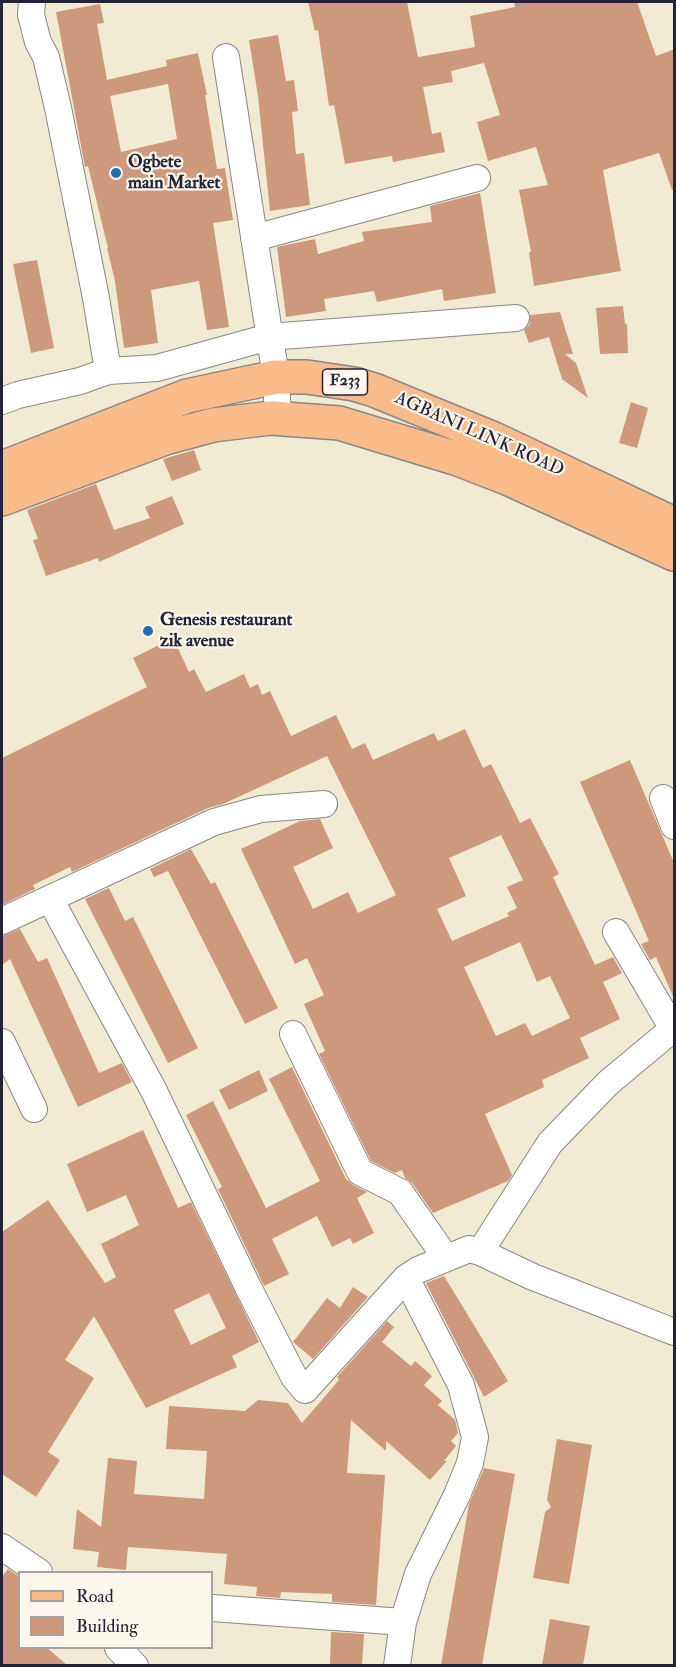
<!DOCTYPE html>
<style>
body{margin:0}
#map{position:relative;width:676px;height:1667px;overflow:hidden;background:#f0ebd2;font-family:"IM FELL Double Pica",serif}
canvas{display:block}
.frame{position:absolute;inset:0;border:3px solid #22223b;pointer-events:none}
.legend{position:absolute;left:18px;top:1571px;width:195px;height:78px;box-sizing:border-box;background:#fbf7ec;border:2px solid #a4a2a5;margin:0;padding:8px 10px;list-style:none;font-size:18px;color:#22223b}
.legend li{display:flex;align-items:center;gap:12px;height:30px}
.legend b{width:30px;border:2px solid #a4a2a5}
</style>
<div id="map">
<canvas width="676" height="1667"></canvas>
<div class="frame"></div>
<ul class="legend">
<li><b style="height:8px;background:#fabb8b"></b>Road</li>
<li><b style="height:16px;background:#ce987c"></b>Building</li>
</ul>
</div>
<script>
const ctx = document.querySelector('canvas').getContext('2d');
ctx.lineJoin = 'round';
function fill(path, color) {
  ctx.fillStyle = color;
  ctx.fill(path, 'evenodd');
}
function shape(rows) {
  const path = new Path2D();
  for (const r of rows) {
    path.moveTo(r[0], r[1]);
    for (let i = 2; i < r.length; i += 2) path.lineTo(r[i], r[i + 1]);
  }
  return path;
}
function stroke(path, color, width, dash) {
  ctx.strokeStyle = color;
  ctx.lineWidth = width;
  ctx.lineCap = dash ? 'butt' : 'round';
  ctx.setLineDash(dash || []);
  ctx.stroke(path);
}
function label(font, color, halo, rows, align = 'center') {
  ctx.font = font + ' "IM FELL Double Pica",serif';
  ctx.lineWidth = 4.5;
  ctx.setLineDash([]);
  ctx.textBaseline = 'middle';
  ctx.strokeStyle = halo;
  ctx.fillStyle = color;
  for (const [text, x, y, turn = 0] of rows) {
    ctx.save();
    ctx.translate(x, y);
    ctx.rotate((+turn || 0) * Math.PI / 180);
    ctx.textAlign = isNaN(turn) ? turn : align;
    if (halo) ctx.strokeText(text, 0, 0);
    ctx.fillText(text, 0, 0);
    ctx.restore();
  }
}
fill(shape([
 [308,2,407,2,418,57,475,47,470,16,515,7,514,2,637,2,656,56,675,49,675,189,672,190,659,153,603,170,621,271,534,286,529,252,531,252,519,190,548,185,536,147,488,161,477,122,500,115,484,63,451,71,453,82,423,87,432,134,441,132,445,152,393,162,392,156,345,164,334,105,329,106,318,30,315,31],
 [100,4,104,23,97,24,107,80,167,66,166,60,198,53,207,95,205,95,217,169,225,168,233,220,213,223,229,327,207,330,199,281,151,290,158,343,124,348,115,281,107,248,108,248,88,166,85,167,56,12],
 [168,84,177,139,121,152,110,96],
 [278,35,286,81,294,80,298,111,292,112,296,154,304,153,310,205,270,211,258,96,249,40],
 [480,193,496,293,444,301,442,289,377,302,374,291,324,299,326,311,286,317,277,247,315,239,318,254,364,241,362,232,432,222,430,206],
 [37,260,54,348,31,353,13,264],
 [623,306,625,324,627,324,628,353,600,354,596,308],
 [560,312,573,354,565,354,576,363,588,398,562,379,549,337,529,343,524,330,530,324,530,315],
 [631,402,648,408,637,448,619,443],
 [194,450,201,470,172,481,163,459],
 [96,484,114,530,150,518,145,507,172,496,184,524,99,562,98,558,46,576,33,540,38,539,27,510],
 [173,638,189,672,194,669,206,692,244,674,250,688,258,684,262,695,270,691,291,736,336,715,352,749,365,743,373,760,434,733,438,741,465,729,483,768,491,764,520,823,530,818,559,874,553,877,595,965,613,957,622,973,603,982,620,1019,580,1038,589,1058,542,1080,544,1087,485,1114,512,1175,508,1181,433,1213,412,1183,405,1178,402,1170,395,1173,371,1161,319,1054,325,1051,304,1004,324,995,307,958,295,964,241,849,300,821,320,819,333,848,293,867,313,909,348,892,358,913,396,895,327,756,223,804,208,808,72,872,70,867,33,885,35,889,2,905,2,758,147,687,133,658],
 [501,835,523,880,507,887,517,908,507,913,509,916,452,941,437,909,466,896,449,858],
 [520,942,537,982,550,976,570,1018,532,1036,525,1023,496,1036,464,967],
 [630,760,675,865,675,1001,656,957,650,960,641,944,649,941,580,782],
 [191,849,211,884,215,882,278,1008,245,1024,168,871,154,877,150,869],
 [109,888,125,921,133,917,198,1048,168,1063,85,899],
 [20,929,38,962,47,958,99,1073,122,1063,132,1082,78,1107,10,959,2,965,2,936],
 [292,1067,346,1179,353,1185,367,1192,357,1198,374,1233,353,1244,350,1238,332,1247,317,1216,272,1239,289,1274,264,1286,218,1189,222,1187,186,1115,213,1101,266,1208,320,1181,269,1079],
 [259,1070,268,1091,229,1110,219,1090],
 [143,1130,178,1208,191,1202,259,1342,232,1356,237,1367,146,1408,94,1316,65,1360,94,1378,48,1452,60,1460,36,1497,2,1474,2,1232,48,1200,105,1283,116,1277,101,1244,139,1225,126,1195,87,1212,67,1164],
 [209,1293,226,1328,191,1345,174,1310],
 [444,1276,508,1381,484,1397,426,1283],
 [353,1287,368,1297,313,1359,293,1342,327,1298,340,1308],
 [387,1321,394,1327,382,1342,411,1366,415,1361,432,1376,424,1385,442,1401,438,1405,455,1420,458,1433,451,1441,456,1446,444,1461,447,1461,430,1480,386,1441,386,1451,351,1420,347,1473,385,1475,376,1605,332,1602,332,1594,281,1592,280,1598,256,1596,257,1587,224,1584,227,1554,128,1547,126,1570,97,1567,99,1552,73,1549,77,1509,101,1527,108,1458,137,1461,134,1494,204,1499,207,1451,166,1449,169,1406,245,1411,258,1400,288,1403,302,1423,339,1380,337,1377],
 [557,1439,592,1445,569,1584,533,1578,545,1512,551,1507,547,1500],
 [484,1468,515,1474,482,1665,441,1665,469,1504],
 [8,1569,20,1577,20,1647,46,1647,67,1665,2,1665,2,1577],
 [550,1619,590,1626,583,1665,542,1665],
 [331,1632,364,1634,362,1665,330,1665]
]), '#ce987c');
const minor = shape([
 [32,2,31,15,38,42,46,57,58,108,96,298,108,371,157,368,269,337,516,318],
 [226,57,276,377,278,419],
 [254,238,477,178],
 [2,401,18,395,80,381,108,371],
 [663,798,674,826],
 [50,899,154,1091,248,1287,294,1377,305,1390,406,1278],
 [2,921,214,822,261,809,324,804],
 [616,932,673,1029],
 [293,1034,360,1172,400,1192,446,1258],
 [2,1042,34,1109],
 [480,1252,550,1143,608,1083,674,1028],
 [2,1547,39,1572],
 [212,1608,403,1622],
 [118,1648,135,1666],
 [397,1666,403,1622,418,1574,457,1495,470,1463,475,1437,461,1385,406,1278,418,1270,469,1249,480,1252,533,1277,674,1332]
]);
const major = shape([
 [2,468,187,396,276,377,307,377,354,384,374,390,494,439,674,524],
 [2,499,168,437,213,425,271,418,339,423,458,459,507,478,674,554]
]);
stroke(minor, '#898686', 28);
stroke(major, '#898686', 36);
stroke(minor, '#fff', 26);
stroke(major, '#fabb8b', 33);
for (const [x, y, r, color] of [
 [116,173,6,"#1f6fb2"],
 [148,631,6,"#1f6fb2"]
]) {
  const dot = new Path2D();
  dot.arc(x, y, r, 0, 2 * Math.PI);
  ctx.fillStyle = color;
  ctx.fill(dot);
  stroke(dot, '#fbf7ec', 2);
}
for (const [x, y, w] of [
 [345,382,45]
]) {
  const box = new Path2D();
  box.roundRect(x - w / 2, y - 13, w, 26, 4.5);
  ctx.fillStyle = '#fbf7ec';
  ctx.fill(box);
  stroke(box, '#22223b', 1.5);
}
label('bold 16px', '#22223b', null, [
 ["F233",345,382]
]);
label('bold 18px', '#22223b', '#fbf7ec', [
 ["Ogbete",128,163],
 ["main Market",128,184],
 ["Genesis restaurant",160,621],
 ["zik avenue",160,642]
], 'left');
label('18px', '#22223b', '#fbf7ec', [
 ["AGBANI LINK ROAD",479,435,24]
]);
</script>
